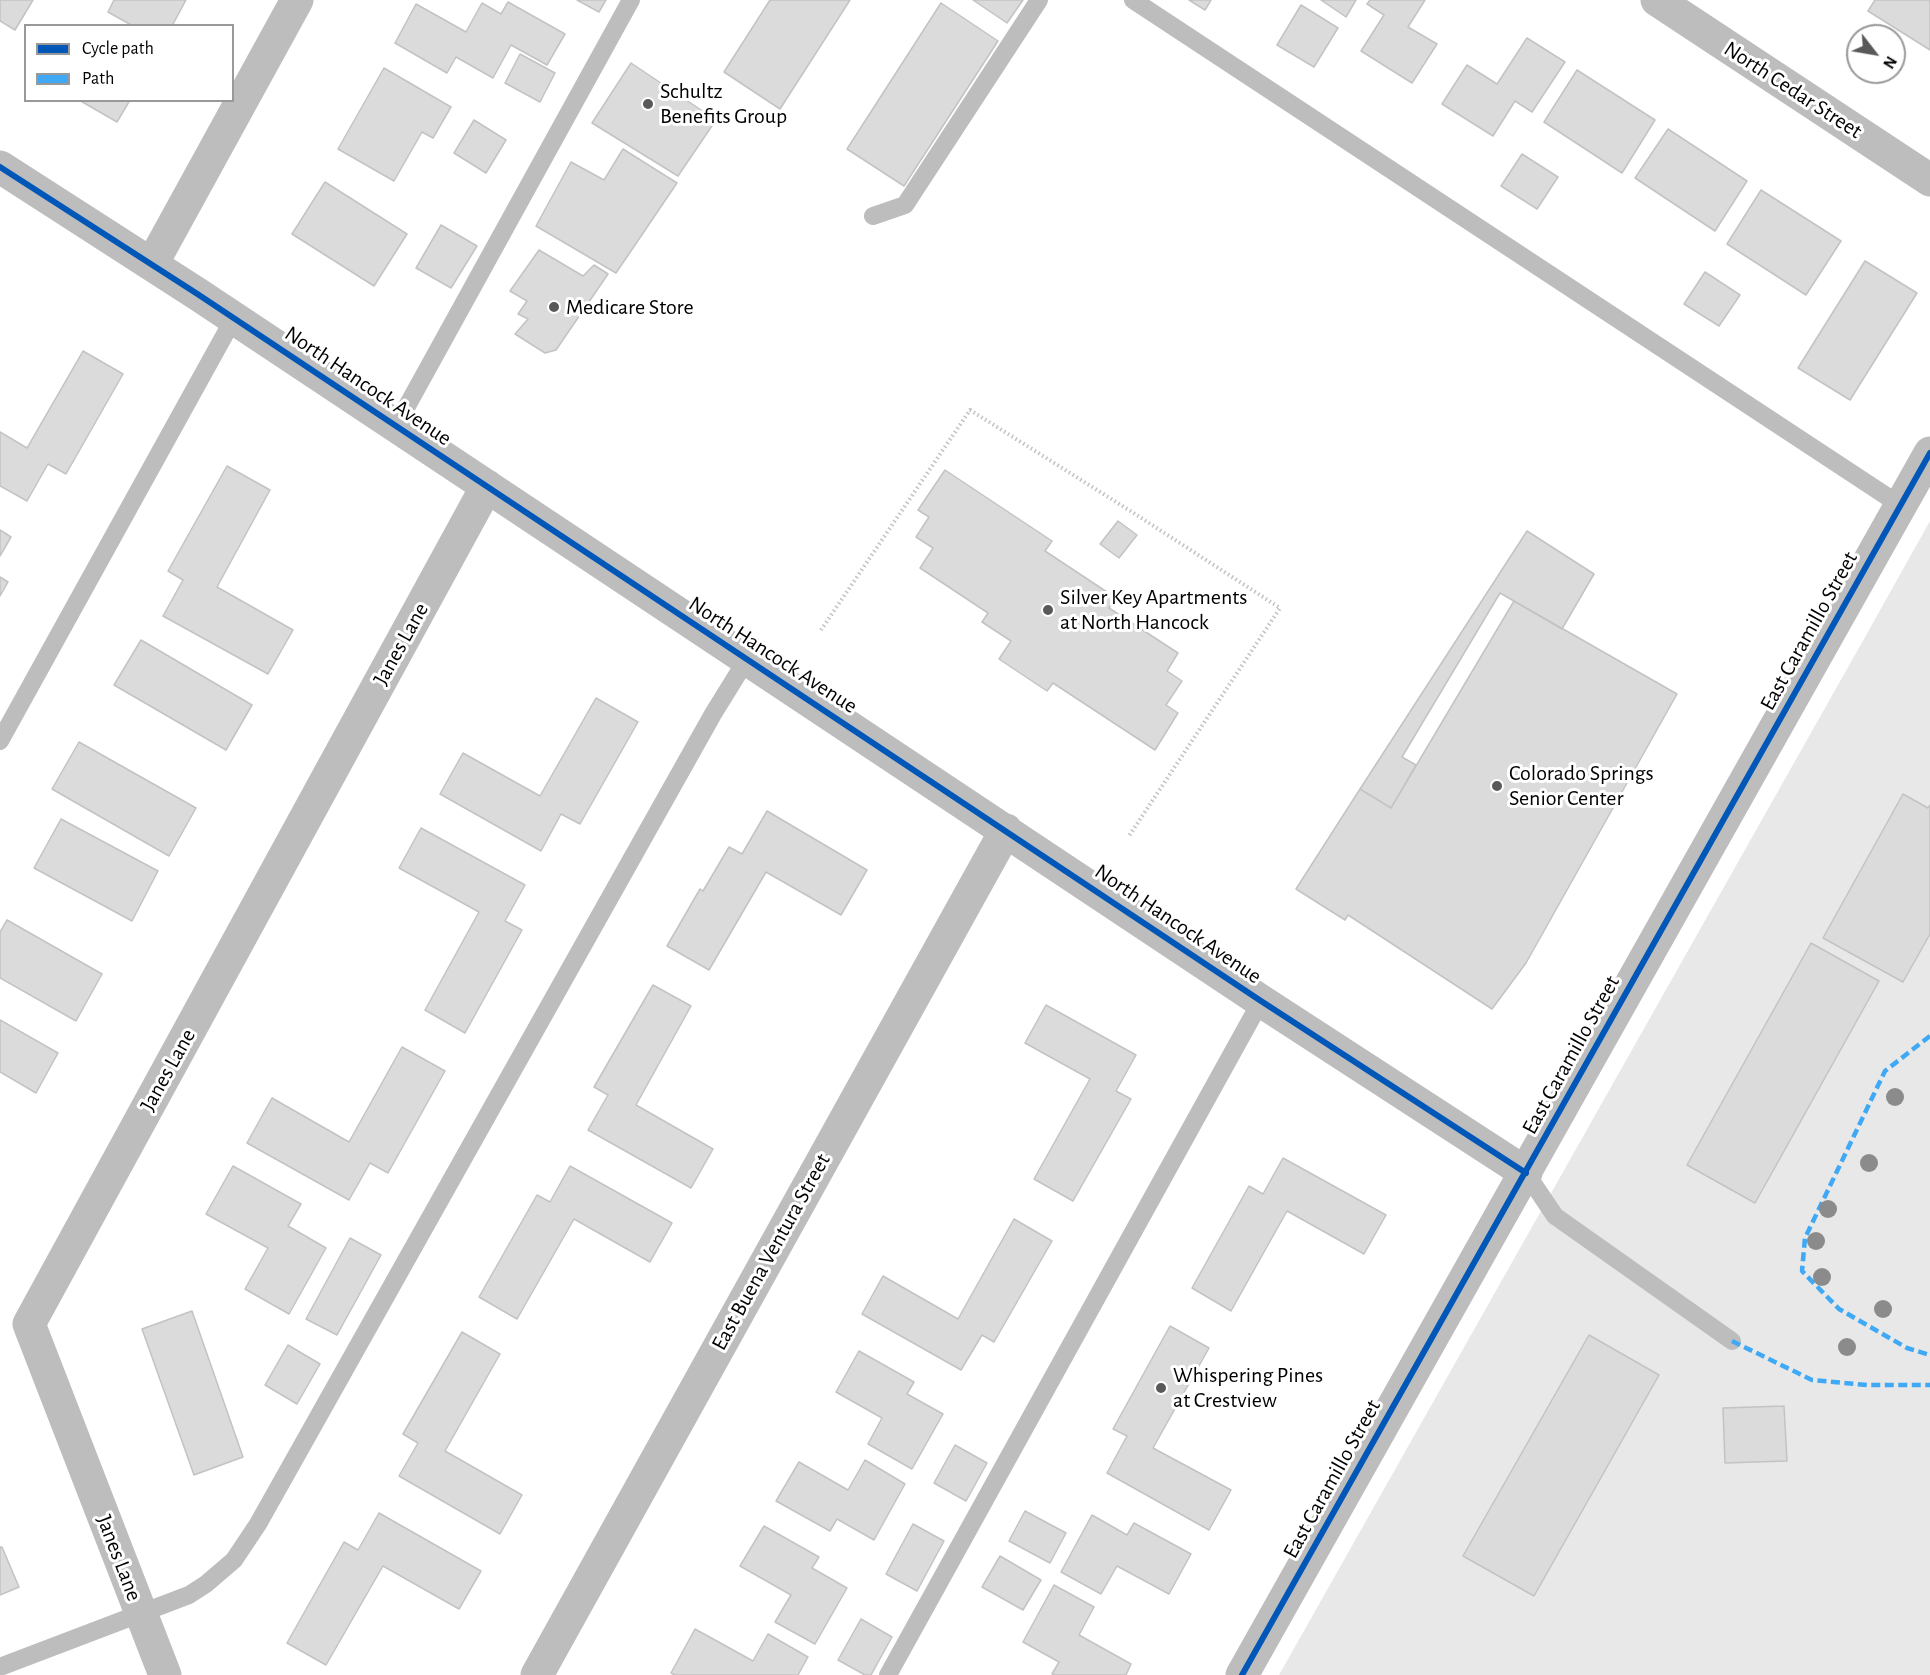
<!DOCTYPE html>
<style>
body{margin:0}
#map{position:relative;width:1930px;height:1675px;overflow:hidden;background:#fff;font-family:"Alegreya Sans",sans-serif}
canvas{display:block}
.legend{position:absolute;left:24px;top:24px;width:210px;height:78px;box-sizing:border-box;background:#fff;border:2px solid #999;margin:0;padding:8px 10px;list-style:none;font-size:18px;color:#000}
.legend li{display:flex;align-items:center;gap:12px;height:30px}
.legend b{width:30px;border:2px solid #999}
.north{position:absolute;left:1846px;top:24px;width:60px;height:60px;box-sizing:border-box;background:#fff;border:2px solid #999;border-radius:50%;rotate:121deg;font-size:16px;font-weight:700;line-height:24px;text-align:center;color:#000}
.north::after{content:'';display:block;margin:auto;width:21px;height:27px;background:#595959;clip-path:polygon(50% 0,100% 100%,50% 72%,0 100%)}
</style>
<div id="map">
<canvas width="1930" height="1675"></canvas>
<ul class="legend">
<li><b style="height:8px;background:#0057b8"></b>Cycle path</li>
<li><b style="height:8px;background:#3fa9f5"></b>Path</li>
</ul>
<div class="north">N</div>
</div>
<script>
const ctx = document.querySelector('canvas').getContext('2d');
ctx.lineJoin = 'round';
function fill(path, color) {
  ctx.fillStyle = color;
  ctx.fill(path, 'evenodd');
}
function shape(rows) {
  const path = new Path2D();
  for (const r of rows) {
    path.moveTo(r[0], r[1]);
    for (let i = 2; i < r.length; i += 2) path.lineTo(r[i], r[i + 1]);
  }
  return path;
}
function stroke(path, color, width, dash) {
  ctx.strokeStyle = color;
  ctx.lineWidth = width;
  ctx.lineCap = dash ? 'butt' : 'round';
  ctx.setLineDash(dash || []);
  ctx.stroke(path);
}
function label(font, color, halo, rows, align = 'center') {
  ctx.font = font + ' "Alegreya Sans",sans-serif';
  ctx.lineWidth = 6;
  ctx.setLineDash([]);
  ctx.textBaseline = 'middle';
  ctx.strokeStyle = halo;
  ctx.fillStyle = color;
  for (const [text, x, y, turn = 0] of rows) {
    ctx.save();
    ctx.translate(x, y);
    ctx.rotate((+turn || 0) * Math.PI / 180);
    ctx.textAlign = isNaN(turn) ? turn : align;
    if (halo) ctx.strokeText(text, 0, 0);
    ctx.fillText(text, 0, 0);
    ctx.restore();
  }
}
fill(shape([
 [1930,521,1930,1675,1279,1675,1860,646]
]), '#e8e8e8');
const building = shape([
 [0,0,33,0,15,30,0,21,0,0],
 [114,0,186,0,172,26,133,26,108,12,114,0],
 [577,0,606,0,599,12,577,0],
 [770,0,850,0,780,109,724,72,770,0],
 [973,0,1023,0,1007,23,973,0],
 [1189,0,1211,0,1205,10,1189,0],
 [1321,0,1356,0,1346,17,1321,0],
 [1370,0,1425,0,1408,27,1437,44,1412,83,1361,51,1384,15,1367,4,1370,0],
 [1875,0,1930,0,1930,50,1868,11,1875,0],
 [508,2,565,34,547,65,511,45,493,78,456,57,447,73,395,43,416,4,466,32,482,3,501,14,508,2],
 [941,3,998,41,904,186,847,149,941,3],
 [1301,5,1338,28,1314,67,1277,45,1301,5],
 [1527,38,1565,62,1532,112,1515,101,1493,136,1442,104,1467,65,1497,84,1527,38],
 [520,54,555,73,540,102,505,83,520,54],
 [631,63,716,120,678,176,592,123,631,63],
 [384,68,451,107,433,138,422,132,394,181,338,149,384,68],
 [1577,70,1655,120,1622,173,1544,122,1577,70],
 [79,100,130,100,117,122,79,100],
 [474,120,506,140,486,173,454,153,474,120],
 [1668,129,1747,181,1715,231,1635,178,1668,129],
 [623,149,677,183,616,273,536,226,571,162,604,180,623,149],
 [1522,154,1558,177,1537,209,1501,186,1522,154],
 [325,182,407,234,374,286,292,234,325,182],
 [1761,190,1841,241,1806,295,1727,244,1761,190],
 [441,225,477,246,451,288,416,268,441,225],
 [539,250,583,276,594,265,608,274,556,350,545,353,515,334,528,319,518,314,527,301,510,291,539,250],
 [1865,261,1917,293,1850,400,1798,368,1865,261],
 [1705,272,1740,295,1719,326,1684,304,1705,272],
 [83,351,123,374,66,474,48,464,27,501,0,486,0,432,27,448,83,351],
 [227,466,270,490,217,587,293,630,268,674,163,616,183,580,168,571,227,466],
 [945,470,1052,541,1045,551,1116,598,1109,608,1178,653,1167,671,1182,681,1166,705,1178,713,1155,750,1053,683,1047,691,999,659,1011,641,982,622,988,613,920,568,933,548,916,537,929,517,918,510,945,470],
 [1118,521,1137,535,1119,558,1100,544,1118,521],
 [0,530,11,537,0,556,0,530],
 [1527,531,1594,574,1562,629,1500,593,1402,757,1416,765,1391,808,1360,789,1527,531],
 [0,577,8,582,0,596,0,577],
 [1514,601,1677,694,1526,963,1492,1009,1348,915,1345,920,1296,889,1360,789,1391,808,1514,601],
 [141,640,252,705,226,750,114,685,141,640],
 [596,698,638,722,580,824,561,814,541,851,440,794,463,753,540,796,596,698],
 [79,742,196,808,169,856,52,789,79,742],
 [1903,794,1928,808,1930,805,1930,934,1903,982,1823,938,1903,794],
 [767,811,867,870,841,915,766,872,709,970,667,946,700,889,703,891,729,847,742,854,767,811],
 [61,819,158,871,132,921,34,868,61,819],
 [421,828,525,885,505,921,522,930,465,1033,425,1010,479,912,399,868,421,828],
 [7,920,102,974,76,1021,0,978,0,932,7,920],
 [1811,943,1879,981,1755,1203,1687,1165,1811,943],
 [653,985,691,1006,636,1105,713,1149,691,1188,588,1130,608,1095,594,1087,653,985],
 [1046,1005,1136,1055,1116,1091,1131,1099,1073,1201,1034,1179,1090,1079,1025,1043,1046,1005],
 [0,1020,58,1053,36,1093,0,1072,0,1020],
 [402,1047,445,1071,388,1173,370,1163,349,1200,247,1143,272,1098,349,1142,402,1047],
 [1283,1158,1386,1215,1364,1254,1287,1211,1231,1311,1192,1288,1249,1186,1263,1194,1283,1158],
 [233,1166,301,1204,288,1226,326,1248,289,1314,245,1289,268,1248,206,1214,233,1166],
 [570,1166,672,1223,650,1262,574,1219,517,1319,479,1297,537,1195,550,1202,570,1166],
 [1014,1219,1052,1241,994,1342,982,1335,961,1370,862,1314,883,1276,958,1319,1014,1219],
 [350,1238,381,1255,337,1335,306,1319,350,1238],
 [192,1311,243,1457,194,1475,142,1329,192,1311],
 [1170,1326,1209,1348,1153,1448,1231,1490,1209,1530,1107,1473,1127,1436,1113,1429,1170,1326],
 [462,1332,500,1354,445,1451,522,1495,500,1534,399,1476,418,1443,403,1434,462,1332],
 [1589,1335,1659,1375,1534,1596,1463,1556,1589,1335],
 [288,1345,320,1364,297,1404,265,1385,288,1345],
 [859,1351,914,1382,907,1394,943,1414,912,1469,868,1444,882,1418,836,1392,859,1351],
 [1784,1406,1787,1461,1725,1463,1723,1408,1784,1406],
 [955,1445,987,1463,966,1501,934,1483,955,1445],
 [865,1460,905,1484,874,1540,837,1519,830,1531,776,1501,799,1462,848,1490,865,1460],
 [1025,1511,1066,1533,1050,1563,1009,1541,1025,1511],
 [379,1513,481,1571,459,1609,383,1566,326,1665,287,1643,344,1542,358,1550,379,1513],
 [1092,1515,1127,1535,1134,1523,1191,1554,1169,1594,1117,1566,1101,1594,1061,1572,1092,1515],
 [913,1524,944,1541,917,1591,886,1574,913,1524],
 [764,1526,819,1557,812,1568,847,1588,815,1644,775,1622,791,1595,740,1566,764,1526],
 [0,1547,2,1547,19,1587,0,1595,0,1547],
 [1000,1556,1041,1580,1023,1610,982,1587,1000,1556],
 [1054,1585,1094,1607,1079,1635,1131,1664,1126,1675,1055,1675,1052,1674,1059,1662,1023,1642,1054,1585],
 [861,1619,892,1637,871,1675,865,1675,838,1660,861,1619],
 [695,1629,753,1661,768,1634,808,1657,798,1675,675,1675,671,1673,695,1629]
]);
fill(building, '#dbdbdb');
stroke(building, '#c3c3c3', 1.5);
stroke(shape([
 [821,630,970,410,1132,512,1280,608,1129,836]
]), '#c2c2c2', 4, [1.5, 3]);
stroke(shape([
 [1133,0,1900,505],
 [873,216,905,205,1039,0],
 [396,426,631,0],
 [0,741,234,318],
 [1526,1173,1555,1216,1732,1341],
 [0,1667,189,1595,206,1584,234,1560,258,1524,713,714,747,659],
 [888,1675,1261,1001]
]), '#bdbdbd', 18);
stroke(shape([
 [1657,0,1930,180],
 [0,167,199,295,1261,1001,1526,1173],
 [152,264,297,0],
 [165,1675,29,1324,487,486],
 [537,1675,1006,830],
 [1242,1675,1930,453]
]), '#bdbdbd', 33);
stroke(shape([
 [1930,1036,1885,1071,1805,1238,1802,1271,1839,1309,1907,1348,1930,1355],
 [1732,1341,1812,1380,1867,1385,1930,1385]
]), '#3fa9f5', 4.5, [9, 4.5]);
stroke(shape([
 [0,167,199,295,1261,1001,1526,1173],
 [1242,1675,1930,453]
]), '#0057b8', 6);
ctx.fillStyle = '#8b8b8b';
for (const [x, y] of [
 [1895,1097],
 [1869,1163],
 [1828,1209],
 [1816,1241],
 [1822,1277],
 [1883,1309],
 [1847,1347]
]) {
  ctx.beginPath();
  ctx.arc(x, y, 9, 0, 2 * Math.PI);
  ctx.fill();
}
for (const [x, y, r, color] of [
 [648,104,6,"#595959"],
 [554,307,6,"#595959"],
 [1048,610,6,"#595959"],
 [1497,786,6,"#595959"],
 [1161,1388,6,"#595959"]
]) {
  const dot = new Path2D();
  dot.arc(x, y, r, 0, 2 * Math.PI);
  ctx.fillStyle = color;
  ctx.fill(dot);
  stroke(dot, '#fff', 2);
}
label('22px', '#000', '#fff', [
 ["North Cedar Street",1793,90,33],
 ["North Hancock Avenue",368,386,34],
 ["East Caramillo Street",1809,631,-61],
 ["Janes Lane",401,644,-61],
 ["North Hancock Avenue",773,655,33],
 ["North Hancock Avenue",1178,924,34],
 ["East Caramillo Street",1571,1055,-61],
 ["Janes Lane",168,1070,-61],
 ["East Buena Ventura Street",771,1252,-61],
 ["East Caramillo Street",1332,1479,-61],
 ["Janes Lane",119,1558,69]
]);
label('22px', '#000', '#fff', [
 ["Schultz",660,91],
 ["Benefits Group",660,116],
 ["Medicare Store",566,307],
 ["Silver Key Apartments",1060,597],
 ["at North Hancock",1060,622],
 ["Colorado Springs",1509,773],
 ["Senior Center",1509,798],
 ["Whispering Pines",1173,1375],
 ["at Crestview",1173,1400]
], 'left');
</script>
